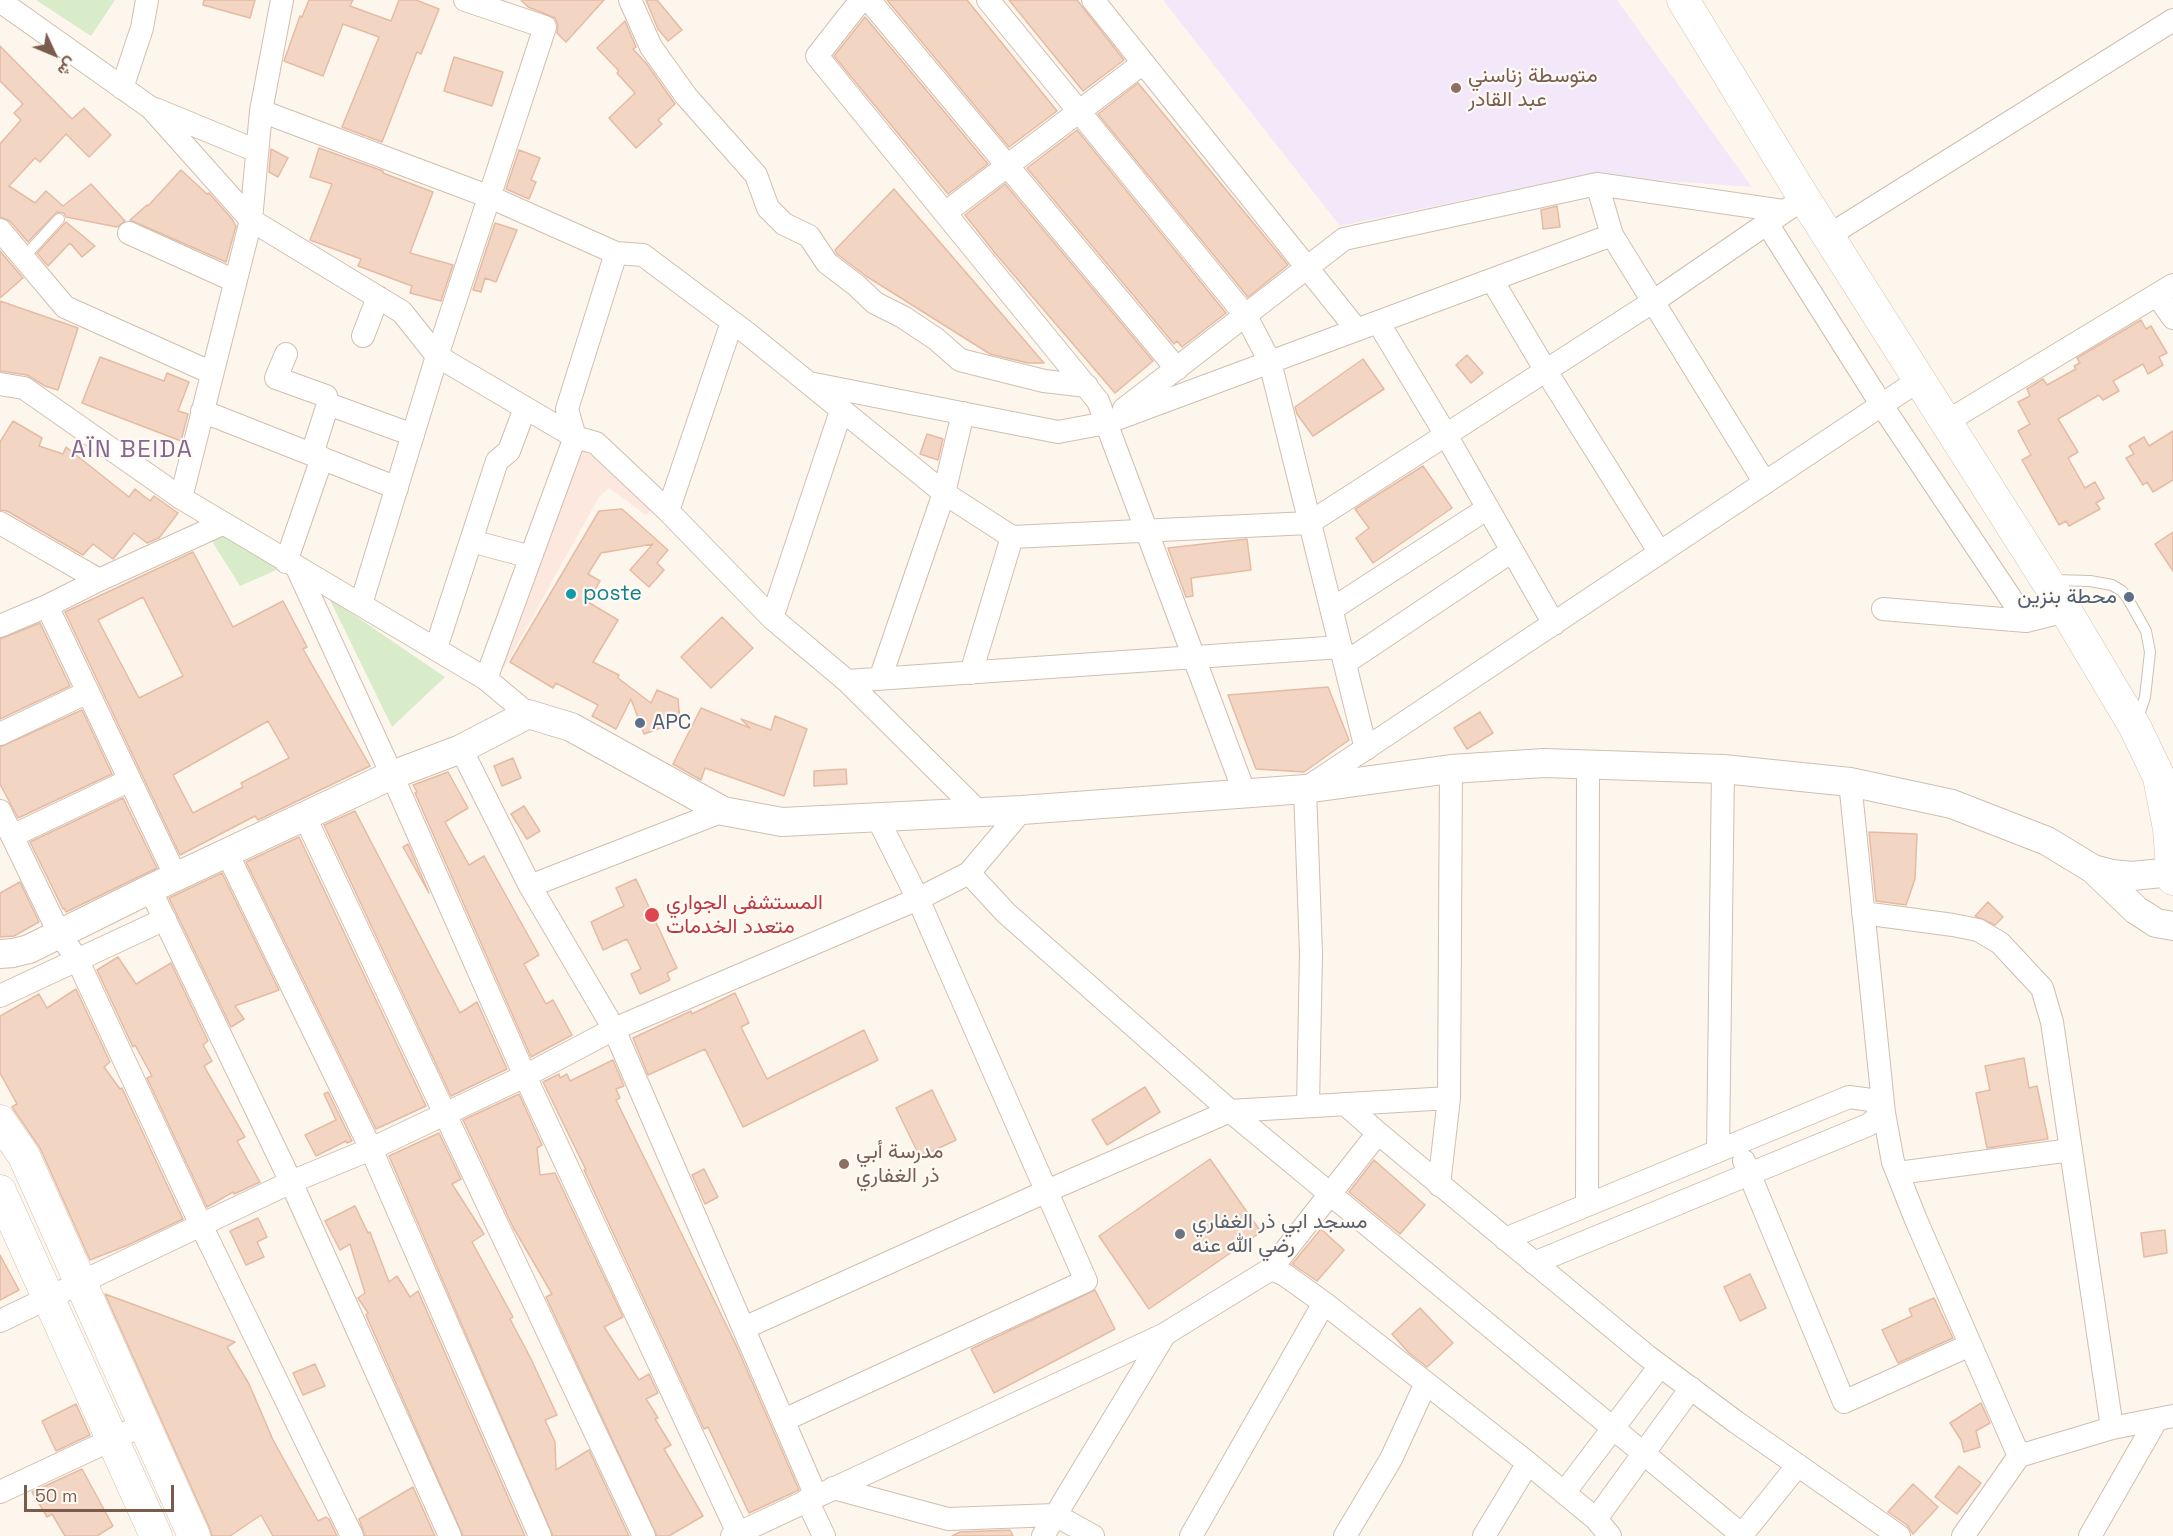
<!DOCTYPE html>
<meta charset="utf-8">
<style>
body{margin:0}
#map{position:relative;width:2173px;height:1536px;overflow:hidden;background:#fdf6ec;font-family:"Space Grotesk",Vazirmatn,sans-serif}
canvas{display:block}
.north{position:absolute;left:24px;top:24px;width:60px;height:60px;-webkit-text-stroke:4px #fffaf3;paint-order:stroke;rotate:134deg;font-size:16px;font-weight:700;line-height:24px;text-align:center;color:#7a5c4d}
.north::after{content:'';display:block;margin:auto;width:21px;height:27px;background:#7a5c4d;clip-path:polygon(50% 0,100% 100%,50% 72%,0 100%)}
.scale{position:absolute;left:24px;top:1485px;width:150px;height:27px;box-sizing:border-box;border:3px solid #7a5c4d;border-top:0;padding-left:8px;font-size:18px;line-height:21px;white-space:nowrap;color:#7a5c4d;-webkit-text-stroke:4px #fffaf3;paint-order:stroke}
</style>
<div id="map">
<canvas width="2173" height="1536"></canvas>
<div class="north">ش</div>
<div class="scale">50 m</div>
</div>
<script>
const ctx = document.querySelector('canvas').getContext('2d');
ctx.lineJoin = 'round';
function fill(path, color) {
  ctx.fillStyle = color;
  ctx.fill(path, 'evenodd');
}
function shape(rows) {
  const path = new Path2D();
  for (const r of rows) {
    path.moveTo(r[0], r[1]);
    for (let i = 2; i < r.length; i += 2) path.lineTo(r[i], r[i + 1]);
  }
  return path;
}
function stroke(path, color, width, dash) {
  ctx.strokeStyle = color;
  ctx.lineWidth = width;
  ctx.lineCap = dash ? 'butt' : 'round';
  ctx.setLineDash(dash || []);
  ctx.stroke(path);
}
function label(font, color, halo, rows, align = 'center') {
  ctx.font = font + ' "Space Grotesk",Vazirmatn,sans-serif';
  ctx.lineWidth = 4.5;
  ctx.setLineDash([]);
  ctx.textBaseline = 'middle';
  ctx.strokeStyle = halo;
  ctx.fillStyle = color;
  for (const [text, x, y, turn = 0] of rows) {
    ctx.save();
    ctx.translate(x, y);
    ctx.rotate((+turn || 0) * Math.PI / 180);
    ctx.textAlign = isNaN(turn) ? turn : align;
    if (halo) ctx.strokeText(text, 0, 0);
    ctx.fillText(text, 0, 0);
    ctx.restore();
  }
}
fill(shape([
 [576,447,613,467,653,507,646,515,609,488,599,497,504,668,496,664]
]), '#fde8e0');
fill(shape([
 [1163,0,1617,0,1752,187,1583,175,1340,226]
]), '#f3e8fa');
fill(shape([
 [36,0,115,0,91,36],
 [222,531,281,568,240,586,210,538],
 [329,598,445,677,392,727]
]), '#d8ecc9');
const building = shape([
 [204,0,255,0,250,18,203,5,204,0],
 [309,0,353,0,350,6,391,21,399,0,416,0,439,9,421,54,417,52,382,142,342,127,379,37,343,24,323,76,284,61,300,16,302,17,309,0],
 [521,0,604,0,566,42,557,33,558,25,555,18,528,7,521,0],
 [646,0,657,0,682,30,668,41,658,29,646,0],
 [887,0,967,0,1057,111,1009,147,887,0],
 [1009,0,1077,0,1124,60,1083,91,1009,0],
 [865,17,988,164,948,194,834,56,865,17],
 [625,21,636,47,633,49,646,63,675,104,658,120,662,124,636,148,609,118,635,93,617,73,619,71,597,48,625,21],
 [0,46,72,119,84,108,111,135,89,157,66,134,40,162,35,158,9,186,35,203,46,191,63,206,91,184,125,221,117,227,66,217,64,213,57,212,28,242,10,221,0,217,0,144,21,120,14,113,23,104,0,81,0,46],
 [454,57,503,72,492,106,444,91,454,57],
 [1138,83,1288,265,1248,297,1098,114,1138,83],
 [1077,130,1226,313,1182,347,1177,341,1174,344,1027,168,1077,130],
 [319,148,383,171,383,173,433,192,410,253,453,265,441,301,410,293,412,286,358,266,361,259,310,240,332,184,310,177,319,148],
 [271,149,288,158,278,177,269,172,271,149],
 [519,150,540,158,531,180,536,182,529,199,506,189,519,150],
 [181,170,207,194,209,193,232,219,236,226,226,262,130,220,147,205,148,206,181,170],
 [1005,184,1153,361,1115,393,995,253,965,215,1005,184],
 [894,189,1044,363,1028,363,990,354,866,276,837,254,835,250,894,189],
 [1557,206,1560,227,1543,229,1541,210,1557,206],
 [66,222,95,246,82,257,70,243,48,266,37,253,66,222],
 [495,223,517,230,496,282,485,278,481,292,473,290,495,223],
 [0,251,23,278,0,298,0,251],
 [0,301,78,328,58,390,45,386,27,375,0,371,0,301],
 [2141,320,2146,329,2151,326,2167,353,2159,357,2163,365,2148,374,2143,364,2113,381,2119,391,2103,400,2099,395,2058,419,2078,452,2068,458,2085,488,2095,482,2104,498,2096,503,2100,509,2069,526,2066,521,2059,525,2022,460,2031,455,2018,431,2030,424,2018,402,2030,396,2027,389,2043,379,2047,385,2076,369,2074,366,2080,363,2077,358,2141,320],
 [1467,355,1483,373,1471,383,1456,365,1467,355],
 [100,357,164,381,167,373,189,382,178,411,188,414,181,441,82,403,100,357],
 [1363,359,1384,389,1313,436,1297,414,1295,407,1363,359],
 [13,421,42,438,39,446,63,454,66,447,129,497,135,489,150,501,154,496,178,513,159,538,147,543,134,533,113,559,93,544,83,555,7,511,0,510,0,442,13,421],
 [2173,431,2173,480,2153,492,2147,482,2143,485,2126,458,2134,454,2129,446,2144,437,2149,446,2173,431],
 [927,434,943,439,938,460,920,454,927,434],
 [1423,466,1452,508,1373,563,1356,538,1369,528,1355,509,1423,466],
 [622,509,668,550,657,563,664,570,649,587,630,570,653,544,601,553,588,574,600,581,588,602,618,620,593,662,619,675,618,678,651,703,657,690,678,699,680,721,644,734,631,699,616,729,592,716,598,705,556,683,553,688,510,662,599,511,622,509],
 [2173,532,2173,571,2155,544,2173,532],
 [1247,539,1251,570,1191,578,1193,596,1186,597,1168,548,1247,539],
 [193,552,233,627,283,601,307,647,303,649,370,766,258,820,255,816,180,855,65,612,193,552],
 [143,597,183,676,139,698,98,620,143,597],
 [268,721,289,758,241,783,243,787,193,813,173,775,268,721],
 [722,617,753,648,711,688,681,657,722,617],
 [40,623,70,686,0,719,0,639,40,623],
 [1328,687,1349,740,1304,772,1256,769,1228,695,1328,687],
 [701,708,750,728,741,719,771,730,775,716,807,729,784,796,705,768,701,780,673,764,701,708],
 [82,710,112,774,18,818,0,784,0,747,82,710],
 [1480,712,1493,733,1467,749,1454,728,1480,712],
 [513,758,521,778,502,786,494,766,513,758],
 [846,769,847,784,814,786,814,771,846,769],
 [448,772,468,808,445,822,469,865,484,856,539,955,524,964,546,1004,553,1000,572,1035,531,1057,415,793,417,792,413,785,448,772],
 [123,798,157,868,66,912,64,908,63,909,30,842,123,798],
 [524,806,540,831,527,839,511,814,524,806],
 [355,811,460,1013,477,1002,507,1069,451,1096,324,825,355,811],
 [1869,832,1917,834,1915,879,1906,905,1876,901,1869,832],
 [299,837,426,1106,376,1129,246,862,299,837],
 [408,844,429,893,403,847,408,844],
 [222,873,279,990,235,1006,244,1019,231,1027,169,898,222,873],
 [636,879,677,968,667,973,670,980,640,994,631,974,641,969,627,939,603,950,591,922,624,906,616,888,636,879],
 [20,882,39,922,14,936,0,937,0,893,20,882],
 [1988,902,2003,917,1995,925,1975,916,1988,902],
 [118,957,136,984,171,963,208,1041,203,1045,212,1061,204,1066,245,1137,237,1141,260,1182,234,1194,233,1192,207,1207,147,1078,152,1076,135,1045,133,1047,97,970,118,957],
 [76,989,110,1062,104,1067,120,1089,122,1088,183,1219,128,1245,90,1260,40,1148,12,1107,17,1104,0,1073,0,1016,39,994,47,1008,76,989],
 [735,993,749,1023,741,1027,767,1079,864,1030,878,1060,743,1127,705,1049,648,1075,633,1038,691,1011,692,1014,735,993],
 [2024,1058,2029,1088,2037,1086,2048,1139,1987,1148,1976,1093,1990,1090,1985,1066,2024,1058],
 [613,1060,624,1086,616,1089,620,1098,616,1100,737,1347,799,1490,749,1513,708,1427,704,1429,584,1170,586,1170,543,1082,559,1074,560,1078,567,1074,570,1081,613,1060],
 [1145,1087,1160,1112,1107,1145,1092,1120,1145,1087],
 [932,1090,956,1140,920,1157,896,1108,932,1090],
 [328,1092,352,1141,347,1143,346,1141,316,1156,305,1135,336,1120,324,1094,328,1092],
 [519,1094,542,1145,537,1148,540,1175,555,1173,623,1317,604,1327,639,1380,649,1374,658,1393,646,1399,658,1418,655,1419,671,1445,664,1449,703,1516,669,1536,657,1536,546,1297,552,1294,513,1227,463,1120,519,1094],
 [439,1133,461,1179,452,1184,484,1234,472,1242,513,1317,510,1319,531,1359,557,1415,545,1420,555,1442,556,1470,589,1450,629,1536,553,1536,389,1156,439,1133],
 [1210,1159,1261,1232,1149,1309,1099,1236,1210,1159],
 [1374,1160,1425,1205,1400,1234,1349,1192,1374,1160],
 [704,1169,718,1197,705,1204,692,1175,704,1169],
 [355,1206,368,1233,370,1232,389,1282,397,1276,410,1297,418,1291,525,1536,463,1536,366,1315,368,1313,358,1298,365,1293,350,1244,340,1250,325,1221,355,1206],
 [258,1218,267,1237,257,1242,264,1257,246,1265,230,1231,258,1218],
 [1321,1229,1344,1250,1317,1281,1292,1264,1321,1229],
 [2165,1230,2167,1253,2144,1257,2141,1233,2165,1230],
 [0,1255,19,1290,0,1300,0,1255],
 [1750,1274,1766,1308,1740,1321,1724,1287,1750,1274],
 [1095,1290,1115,1329,994,1393,971,1349,1095,1290],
 [105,1294,235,1342,227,1347,249,1384,273,1440,318,1521,326,1517,329,1519,337,1536,273,1536,261,1515,230,1536,212,1536,210,1529,105,1294],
 [1934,1298,1953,1338,1898,1363,1882,1330,1912,1316,1909,1309,1934,1298],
 [1420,1308,1453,1343,1427,1367,1409,1353,1392,1334,1420,1308],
 [315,1364,325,1386,303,1395,293,1373,315,1364],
 [1981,1403,1990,1423,1976,1431,1980,1447,1964,1452,1961,1440,1950,1423,1981,1403],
 [76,1404,90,1435,56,1451,42,1421,76,1404],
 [1959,1466,1981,1483,1957,1514,1935,1497,1959,1466],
 [82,1469,113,1526,97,1536,65,1536,52,1514,47,1517,32,1492,82,1469],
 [1913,1484,1938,1507,1913,1534,1907,1525,1888,1512,1913,1484],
 [413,1487,435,1536,365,1536,359,1519,413,1487],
 [1010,1530,1013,1536,952,1536,960,1532,1010,1530]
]);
fill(building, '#f3d5c3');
stroke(building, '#e6bba3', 1.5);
const service = shape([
 [24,257,59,219],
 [2053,580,2090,581,2112,585,2122,591,2128,599,2146,631,2150,652,2145,697,2138,718]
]);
const minor = shape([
 [630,0,651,47,686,96,756,175,768,208,784,224,809,236,827,263,856,285,875,303,903,317,936,339,960,360,1044,381,1087,386],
 [861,0,817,56,1098,401,1245,794],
 [869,0,1177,369],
 [988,0,1246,316,1270,362,1366,749],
 [1093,0,1357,330],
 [0,1,151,108,251,220,402,312,437,356,575,437,596,443,668,511,772,618,847,681,979,812],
 [122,88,142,28,147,0],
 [155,109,257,151],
 [261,111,490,197,616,253,643,255,747,333,944,493,1012,537,1309,523,1654,301,1804,198],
 [1597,184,1612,235,1765,483],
 [945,213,1143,63],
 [1768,225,1881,404,2026,621],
 [0,230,65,307,212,373],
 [129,233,235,281],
 [1828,236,2173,20],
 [1492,280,1546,371,1660,553],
 [2157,295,2173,318],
 [1378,322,1446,435,1554,624],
 [363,336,378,297],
 [286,354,276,378,326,396,328,404,413,435],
 [809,383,1058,432,1106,423,1612,235],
 [0,384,24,388,181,498,486,679,528,714],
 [1124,409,1344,239,1597,184,1783,211],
 [202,411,397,488],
 [1946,422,2173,285],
 [312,454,328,404],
 [181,498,251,220,261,111,282,0],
 [668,511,732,322],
 [0,523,99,580],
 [471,541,531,557],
 [286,562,322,458],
 [297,568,392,775,525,1076,738,1533],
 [361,604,437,356,545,27,465,0],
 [47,606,176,877],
 [1332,609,1488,508],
 [1883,609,2026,621,2066,611],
 [772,618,841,411],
 [0,626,47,606,99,580,222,524],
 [436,648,497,461,509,451,525,408],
 [1345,663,1512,551],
 [971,673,1012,537],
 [486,679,575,437,567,409,616,253],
 [880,679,944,493,963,413],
 [847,681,1341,647],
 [0,734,88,692],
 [461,749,530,886,614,1029,816,1496],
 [1850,782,1884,1113,1893,1162,1916,1220,2019,1456],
 [0,811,60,935,77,959,201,1225,352,1536],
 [305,817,644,1536],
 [12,836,130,780],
 [227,853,371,1149,540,1536],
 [969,873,1006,913,1230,1111,1742,1535],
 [530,886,723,811],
 [150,889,291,1182,450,1536],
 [1863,913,1953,925,1978,930,2000,943,2042,988,2052,1022,2112,1428],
 [0,996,165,919],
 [1345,1104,1378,1133,1647,1356,1736,1422,1899,1536],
 [1308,1106,1311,953,1305,789,1919,380],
 [1718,1151,1723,769],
 [1744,1161,1844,1402,1970,1345],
 [1898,1173,2071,1150],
 [1439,1185,1449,1098,1451,769],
 [1587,1205,1588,765],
 [1505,1239,1849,1097,1871,1100,1884,1113,1868,1125,1534,1263],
 [1271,1269,1285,1275,1324,1303,1528,1463,1596,1519,1610,1536],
 [0,1321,291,1182,371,1149,525,1076,614,1029,918,899,969,873,1022,810],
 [744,1328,1047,1191,1230,1111,1449,1098],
 [784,1420,1086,1281,918,899,877,817],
 [833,1488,948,1519,1055,1515,1093,1536],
 [0,1492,143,1425],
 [1564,1493,1660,1366],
 [807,1500,824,1536],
 [1596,1519,1691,1388],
 [732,1536,1165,1334,1271,1269,1378,1133],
 [1043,1536,1165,1334],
 [1191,1536,1324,1303],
 [1345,1536,1391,1459,1426,1383],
 [1484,1536,1528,1463],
 [1741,1536,1798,1465],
 [1963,1536,2019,1456,2112,1428,2173,1416],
 [2090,1536,2157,1419]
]);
const tertiary = shape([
 [2093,869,2112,874,2132,876,2172,872],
 [0,954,13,953,29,949,150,889,392,775,461,749,528,714,571,727,723,811,782,822,1022,810,1305,789,1451,769,1544,763,1723,769,1850,782,1952,804,2047,841,2093,869,2136,910,2147,917,2156,923,2173,926]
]);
const secondary = shape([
 [1683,0,1804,198,2066,611,2135,727,2159,777,2169,829,2173,879],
 [0,1121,24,1156,194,1536],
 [0,1191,156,1536]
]);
stroke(service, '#d1beb0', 12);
stroke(minor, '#d1beb0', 24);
stroke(tertiary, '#d1beb0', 30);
stroke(secondary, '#d6c0b0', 33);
stroke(service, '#fff', 10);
stroke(minor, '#fff', 22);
stroke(tertiary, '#fff', 28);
stroke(secondary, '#fff', 32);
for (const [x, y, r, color] of [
 [1456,88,6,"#8d6e63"],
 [571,594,6,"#0f9aa8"],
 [2129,597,6,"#5c6f8a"],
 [640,723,6,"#5c6f8a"],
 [652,915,8,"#e0444e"],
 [844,1164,6,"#8d6e63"],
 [1180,1234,6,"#6b7280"]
]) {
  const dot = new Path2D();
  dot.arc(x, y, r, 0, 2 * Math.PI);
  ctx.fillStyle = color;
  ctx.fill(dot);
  stroke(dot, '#fffaf3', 2);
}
label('21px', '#785e54', '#fffaf3', [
 ["متوسطة زناسني",1468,76],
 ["عبد القادر",1468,100],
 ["مدرسة أبي",856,1152],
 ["ذر الغفاري",856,1176]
], 'left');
label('21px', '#0d838f', '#fffaf3', [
 ["poste",583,594]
], 'left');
label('21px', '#4e5e75', '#fffaf3', [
 ["محطة بنزين",2117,597],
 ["APC",652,723,"left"]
], 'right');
label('21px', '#be3a42', '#fffaf3', [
 ["المستشفى الجواري",666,903],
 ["متعدد الخدمات",666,927]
], 'left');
label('21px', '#5b616d', '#fffaf3', [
 ["مسجد ابي ذر الغفاري",1192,1222],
 ["رضي الله عنه",1192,1246]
], 'left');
ctx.letterSpacing = '1.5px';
label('24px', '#846695', '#fffaf3', [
 ["AÏN BEIDA",132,450]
]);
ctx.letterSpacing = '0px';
</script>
